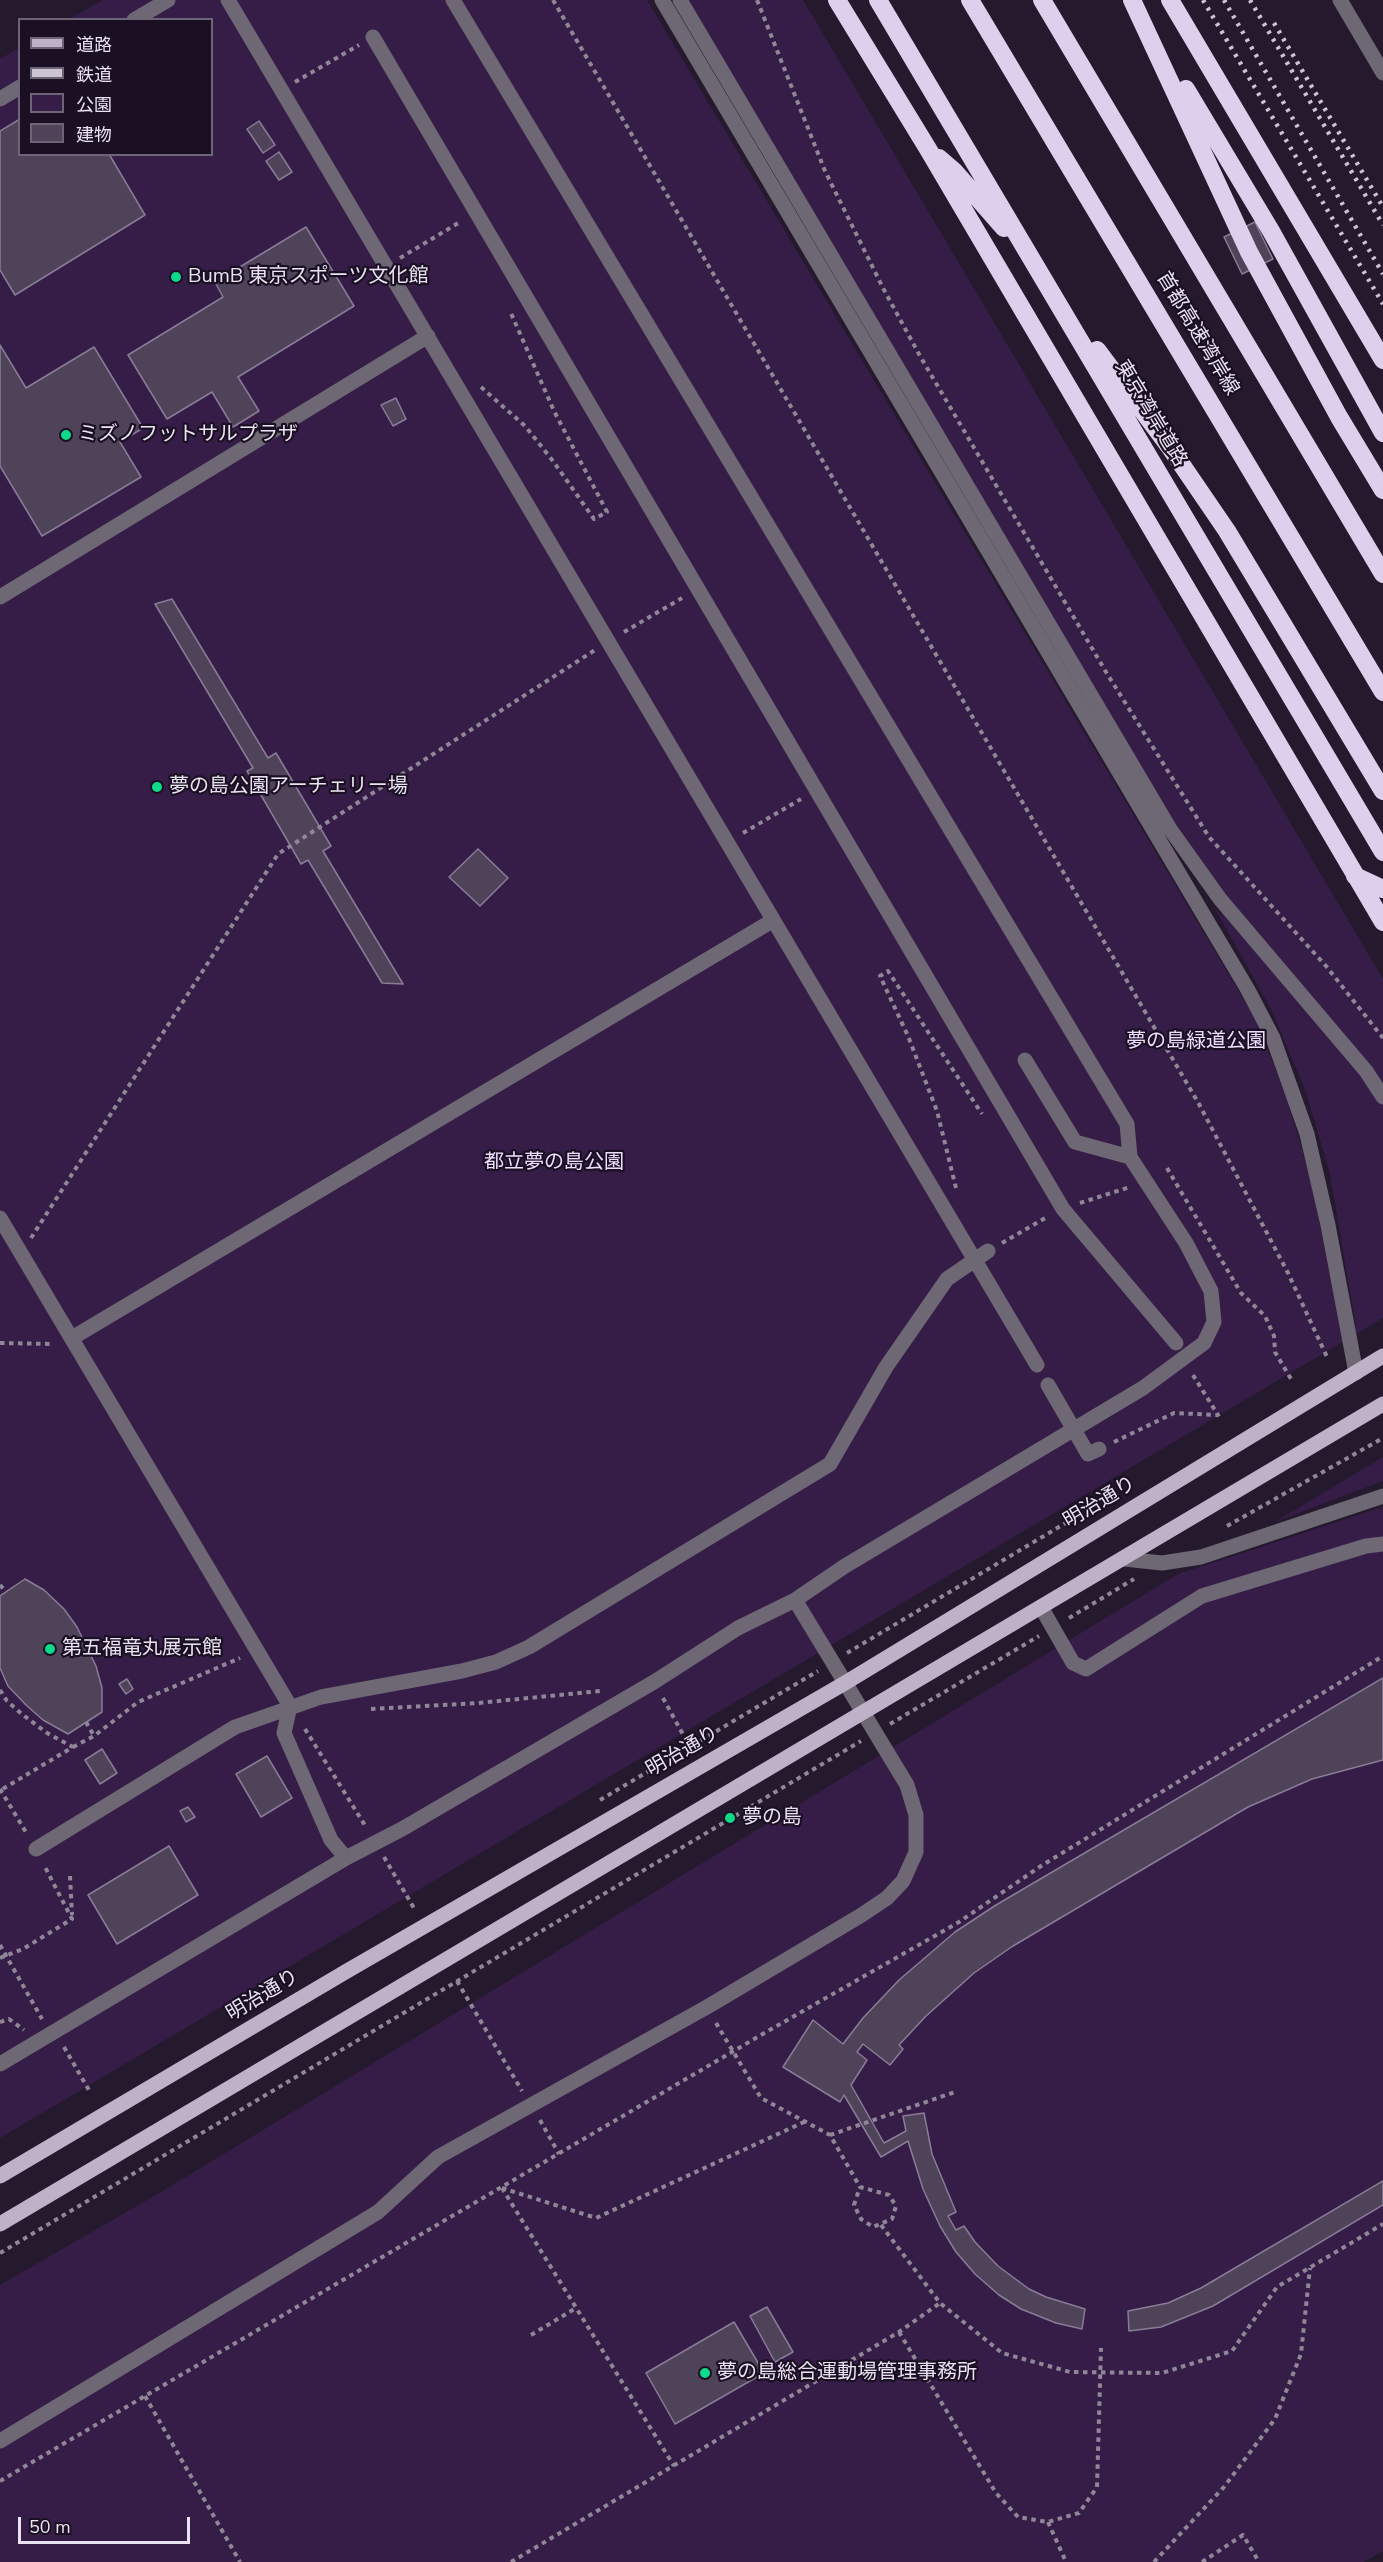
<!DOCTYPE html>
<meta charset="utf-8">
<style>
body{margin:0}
#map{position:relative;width:1383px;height:2562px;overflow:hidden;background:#24192d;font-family:"Nunito Sans","Noto Sans JP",sans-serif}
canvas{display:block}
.legend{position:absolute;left:18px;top:18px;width:195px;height:138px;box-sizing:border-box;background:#1b1023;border:2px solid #6d6475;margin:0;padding:8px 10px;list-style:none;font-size:18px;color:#e9e2f0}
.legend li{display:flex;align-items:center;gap:12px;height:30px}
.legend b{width:30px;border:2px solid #6d6475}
.scale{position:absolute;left:18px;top:2517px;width:172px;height:27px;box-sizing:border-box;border:3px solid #e9e2f0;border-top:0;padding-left:8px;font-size:18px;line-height:21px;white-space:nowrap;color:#e9e2f0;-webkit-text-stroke:4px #1b1023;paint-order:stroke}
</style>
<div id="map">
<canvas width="1383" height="2562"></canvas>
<ul class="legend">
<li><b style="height:8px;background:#beb2c9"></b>道路</li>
<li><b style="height:8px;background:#ccc4d3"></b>鉄道</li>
<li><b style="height:16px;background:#361d48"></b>公園</li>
<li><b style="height:16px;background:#4f435a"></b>建物</li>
</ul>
<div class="scale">50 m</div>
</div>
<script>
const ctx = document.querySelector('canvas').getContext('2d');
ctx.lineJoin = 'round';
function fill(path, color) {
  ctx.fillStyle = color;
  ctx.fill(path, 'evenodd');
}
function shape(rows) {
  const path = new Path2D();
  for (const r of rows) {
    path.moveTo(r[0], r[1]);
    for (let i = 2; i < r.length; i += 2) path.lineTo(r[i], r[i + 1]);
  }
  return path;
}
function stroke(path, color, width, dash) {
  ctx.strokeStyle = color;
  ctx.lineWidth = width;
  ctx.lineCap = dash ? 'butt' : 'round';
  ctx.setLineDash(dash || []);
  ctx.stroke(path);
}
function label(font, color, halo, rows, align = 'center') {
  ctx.font = font + ' "Nunito Sans","Noto Sans JP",sans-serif';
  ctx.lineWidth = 4.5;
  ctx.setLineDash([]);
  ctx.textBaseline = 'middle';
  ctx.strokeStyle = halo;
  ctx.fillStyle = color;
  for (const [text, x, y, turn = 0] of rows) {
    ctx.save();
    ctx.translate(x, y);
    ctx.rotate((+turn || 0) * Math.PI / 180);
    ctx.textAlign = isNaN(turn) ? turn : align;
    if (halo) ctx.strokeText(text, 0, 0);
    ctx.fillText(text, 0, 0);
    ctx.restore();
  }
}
fill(shape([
 [103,0,647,0,1256,1020,1287,1099,1311,1180,1342,1336,1356,1327,1330,1174,1306,1092,1272,1011,1214,907,1224,918,1172,822,686,0,803,0,1383,979,1383,1318,0,2138,0,59,19,48,20,154,212,154,212,20,69,19],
 [1383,1457,1383,1481,1275,1522],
 [1383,1507,1383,2551,1364,2562,0,2562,0,2285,161,2192,1178,1574]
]), '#361d48');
const building = shape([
 [20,119,20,154,109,154,145,215,15,295,0,270,0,131,20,119],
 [259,121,275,145,263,153,247,129,259,121],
 [279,152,292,172,279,180,266,161,279,152],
 [1255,222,1273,259,1242,274,1224,237,1255,222],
 [306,227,354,306,238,377,259,411,233,427,212,392,167,419,128,355,223,297,215,282,306,227],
 [0,345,26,388,94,347,143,428,120,442,141,477,42,536,0,466,0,345],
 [396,398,406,419,393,426,381,405,396,398],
 [172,599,268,758,276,753,331,846,323,851,403,984,382,983,308,860,301,864,247,771,253,768,155,604,172,599],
 [478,849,508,878,480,906,449,877,478,849],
 [25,1579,44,1590,64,1609,77,1627,96,1666,102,1688,102,1712,68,1734,43,1720,26,1705,8,1686,0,1668,0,1596,25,1579],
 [1383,1678,1383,1760,1312,1779,1248,1807,1013,1946,974,1973,926,2016,899,2045,903,2049,890,2065,863,2044,857,2052,867,2060,851,2085,884,2143,906,2131,903,2116,924,2113,932,2154,956,2212,948,2216,956,2230,964,2226,975,2242,998,2266,1029,2289,1046,2297,1085,2309,1082,2329,1056,2323,1021,2309,999,2295,975,2274,956,2252,940,2226,923,2189,908,2141,881,2157,844,2095,840,2102,783,2067,813,2020,843,2044,863,2018,899,1980,955,1932,996,1905,1383,1678],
 [127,1679,133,1689,126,1694,119,1684,127,1679],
 [102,1749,117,1773,100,1784,85,1760,102,1749],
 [267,1756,292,1798,261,1817,236,1774,267,1756],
 [188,1807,195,1817,186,1822,180,1811,188,1807],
 [169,1846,198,1895,117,1944,88,1895,169,1846],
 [1383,2181,1383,2205,1213,2306,1161,2327,1129,2331,1128,2311,1168,2303,1201,2288,1383,2181],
 [767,2307,793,2352,775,2362,750,2316,767,2307],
 [734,2322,764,2373,675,2424,646,2373,734,2322]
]);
fill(building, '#4f435a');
stroke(building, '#897c96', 1.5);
stroke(shape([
 [553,0,1199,1104,1288,1273,1327,1357],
 [757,0,825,171,883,288,920,356,1106,672,1209,837,1326,966,1383,1038],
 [295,82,359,45],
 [400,258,460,222],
 [481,387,525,426,553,461,594,519,607,512,554,411,510,311],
 [624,632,682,598],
 [743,833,801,799],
 [1167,1168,1241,1293,1265,1316,1274,1336,1275,1352,1291,1379],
 [956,1188,937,1111,908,1036,880,976,888,971,982,1114],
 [1080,1203,1130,1187],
 [31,1238,278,854,595,650],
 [1002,1243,1047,1217],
 [0,1343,53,1344],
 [1193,1375,1218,1415],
 [1114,1442,1174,1413,1218,1415,1221,1420],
 [1227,1526,1383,1438],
 [0,1585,6,1592],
 [1069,1618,1134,1579],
 [847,1653,1101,1502],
 [0,1690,7,1701,23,1715,47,1733,73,1747,1,1790],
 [663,1698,686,1740],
 [371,1709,478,1703,600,1691],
 [86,1722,94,1736],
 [890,1724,1039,1636],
 [305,1729,366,1827],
 [73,1747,94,1736,138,1702,240,1658],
 [0,1789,27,1834],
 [600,1800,818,1671],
 [384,1857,415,1910],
 [70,1876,72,1915],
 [0,1945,42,2019],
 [0,1958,23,1949,72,1919,44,1865],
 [457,1981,522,2091],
 [0,2022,9,2019,24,2030],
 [716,2023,761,2098,830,2135,860,2187,889,2195,896,2206,892,2219,873,2227,861,2219,854,2205,860,2187],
 [64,2047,90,2092],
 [540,2120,559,2154],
 [830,2135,955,2092],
 [502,2188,596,2218,804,2122],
 [502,2188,674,2466],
 [881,2225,940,2303,1002,2353,1070,2372,1162,2373,1232,2351,1277,2287,1383,2224],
 [0,2253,861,1741],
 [899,2332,996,2493,1018,2517,1048,2522,1079,2513,1097,2487,1101,2348],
 [531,2335,576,2308],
 [145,2396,240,2562],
 [0,2481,761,2035,959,1922,1041,1866,1383,1656],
 [1048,2522,1066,2562],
 [511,2562,899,2332,940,2303],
 [1154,2562,1224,2487,1275,2419,1301,2354,1310,2268],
 [1202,2562,1243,2535,1259,2562]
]), '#8f8797', 4, [4.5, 4.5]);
stroke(shape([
 [228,0,1037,1365],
 [453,0,1127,1124,1130,1157],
 [662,0,1248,990,1273,1038,1307,1134,1328,1225,1356,1373],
 [680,0,1170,829,1220,899,1366,1071,1383,1097],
 [1340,0,1383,73],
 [134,20,168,0],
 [373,37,1063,1209,1176,1343],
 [0,99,20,87],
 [0,597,428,336],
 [0,1218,290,1706,284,1733,331,1840,346,1858],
 [72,1338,772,921],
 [1048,1385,1088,1454,1099,1449],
 [1124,1559,1162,1563,1201,1557,1383,1496],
 [1041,1607,1073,1663,1086,1669,1202,1596,1366,1546,1383,1544],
 [36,1849,235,1727,321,1697,462,1671,496,1662,529,1647,830,1464,886,1367,947,1279,988,1251],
 [0,2064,346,1858,402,1829,654,1682,738,1628,795,1600,845,1566,1143,1388,1204,1343,1214,1322,1211,1291,1186,1243,1130,1157,1075,1142,1025,1060],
 [0,2441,378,2212,438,2157,707,2007,860,1916,887,1898,903,1881,916,1852,916,1815,907,1785,795,1600]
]), '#6d6873', 15);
stroke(shape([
 [0,2176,347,1971,845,1683,1383,1356],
 [0,2224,1383,1404]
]), '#beb2c9', 15);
stroke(shape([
 [837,0,928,149,1383,922],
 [878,0,1383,852],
 [970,0,1383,692],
 [1042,0,1383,574],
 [1132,0,1249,252,1339,417,1383,490],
 [1170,0,1383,360],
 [1186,89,1271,231,1383,433],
 [939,158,954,171,1004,228],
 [1097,350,1169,446,1227,531,1383,791],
 [1355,876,1383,889]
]), '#ded0ec', 18);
stroke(shape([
 [1203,0,1383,304],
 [1224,0,1383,274],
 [1250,0,1383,225],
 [1274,23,1383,207]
]), '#ccc4d3', 4.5, [3, 6]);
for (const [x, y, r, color] of [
 [176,277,6,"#0cd98a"],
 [66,435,6,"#0cd98a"],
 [157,787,6,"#0cd98a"],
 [50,1649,6,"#0cd98a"],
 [730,1818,6,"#0cd98a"],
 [705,2373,6,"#0cd98a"]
]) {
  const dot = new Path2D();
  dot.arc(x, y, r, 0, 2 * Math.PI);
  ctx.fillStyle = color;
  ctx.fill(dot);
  stroke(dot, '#1b1023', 2);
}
label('20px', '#e9e2f0', '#1b1023', [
 ["BumB 東京スポーツ文化館",188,277],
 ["ミズノフットサルプラザ",78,435],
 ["夢の島公園アーチェリー場",169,787],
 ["第五福竜丸展示館",62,1649],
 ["夢の島",742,1818],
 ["夢の島総合運動場管理事務所",717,2373]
], 'left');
label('20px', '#e9e2f0', '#1b1023', [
 ["首都高速湾岸線",1197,334,59],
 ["東京湾岸道路",1150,414,59],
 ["明治通り",1100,1503,-31],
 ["明治通り",683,1752,-30],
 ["明治通り",263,1996,-31]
]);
label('20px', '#eedcfe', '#1b1023', [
 ["夢の島緑道公園",1196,1042],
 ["都立夢の島公園",554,1163]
]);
</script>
